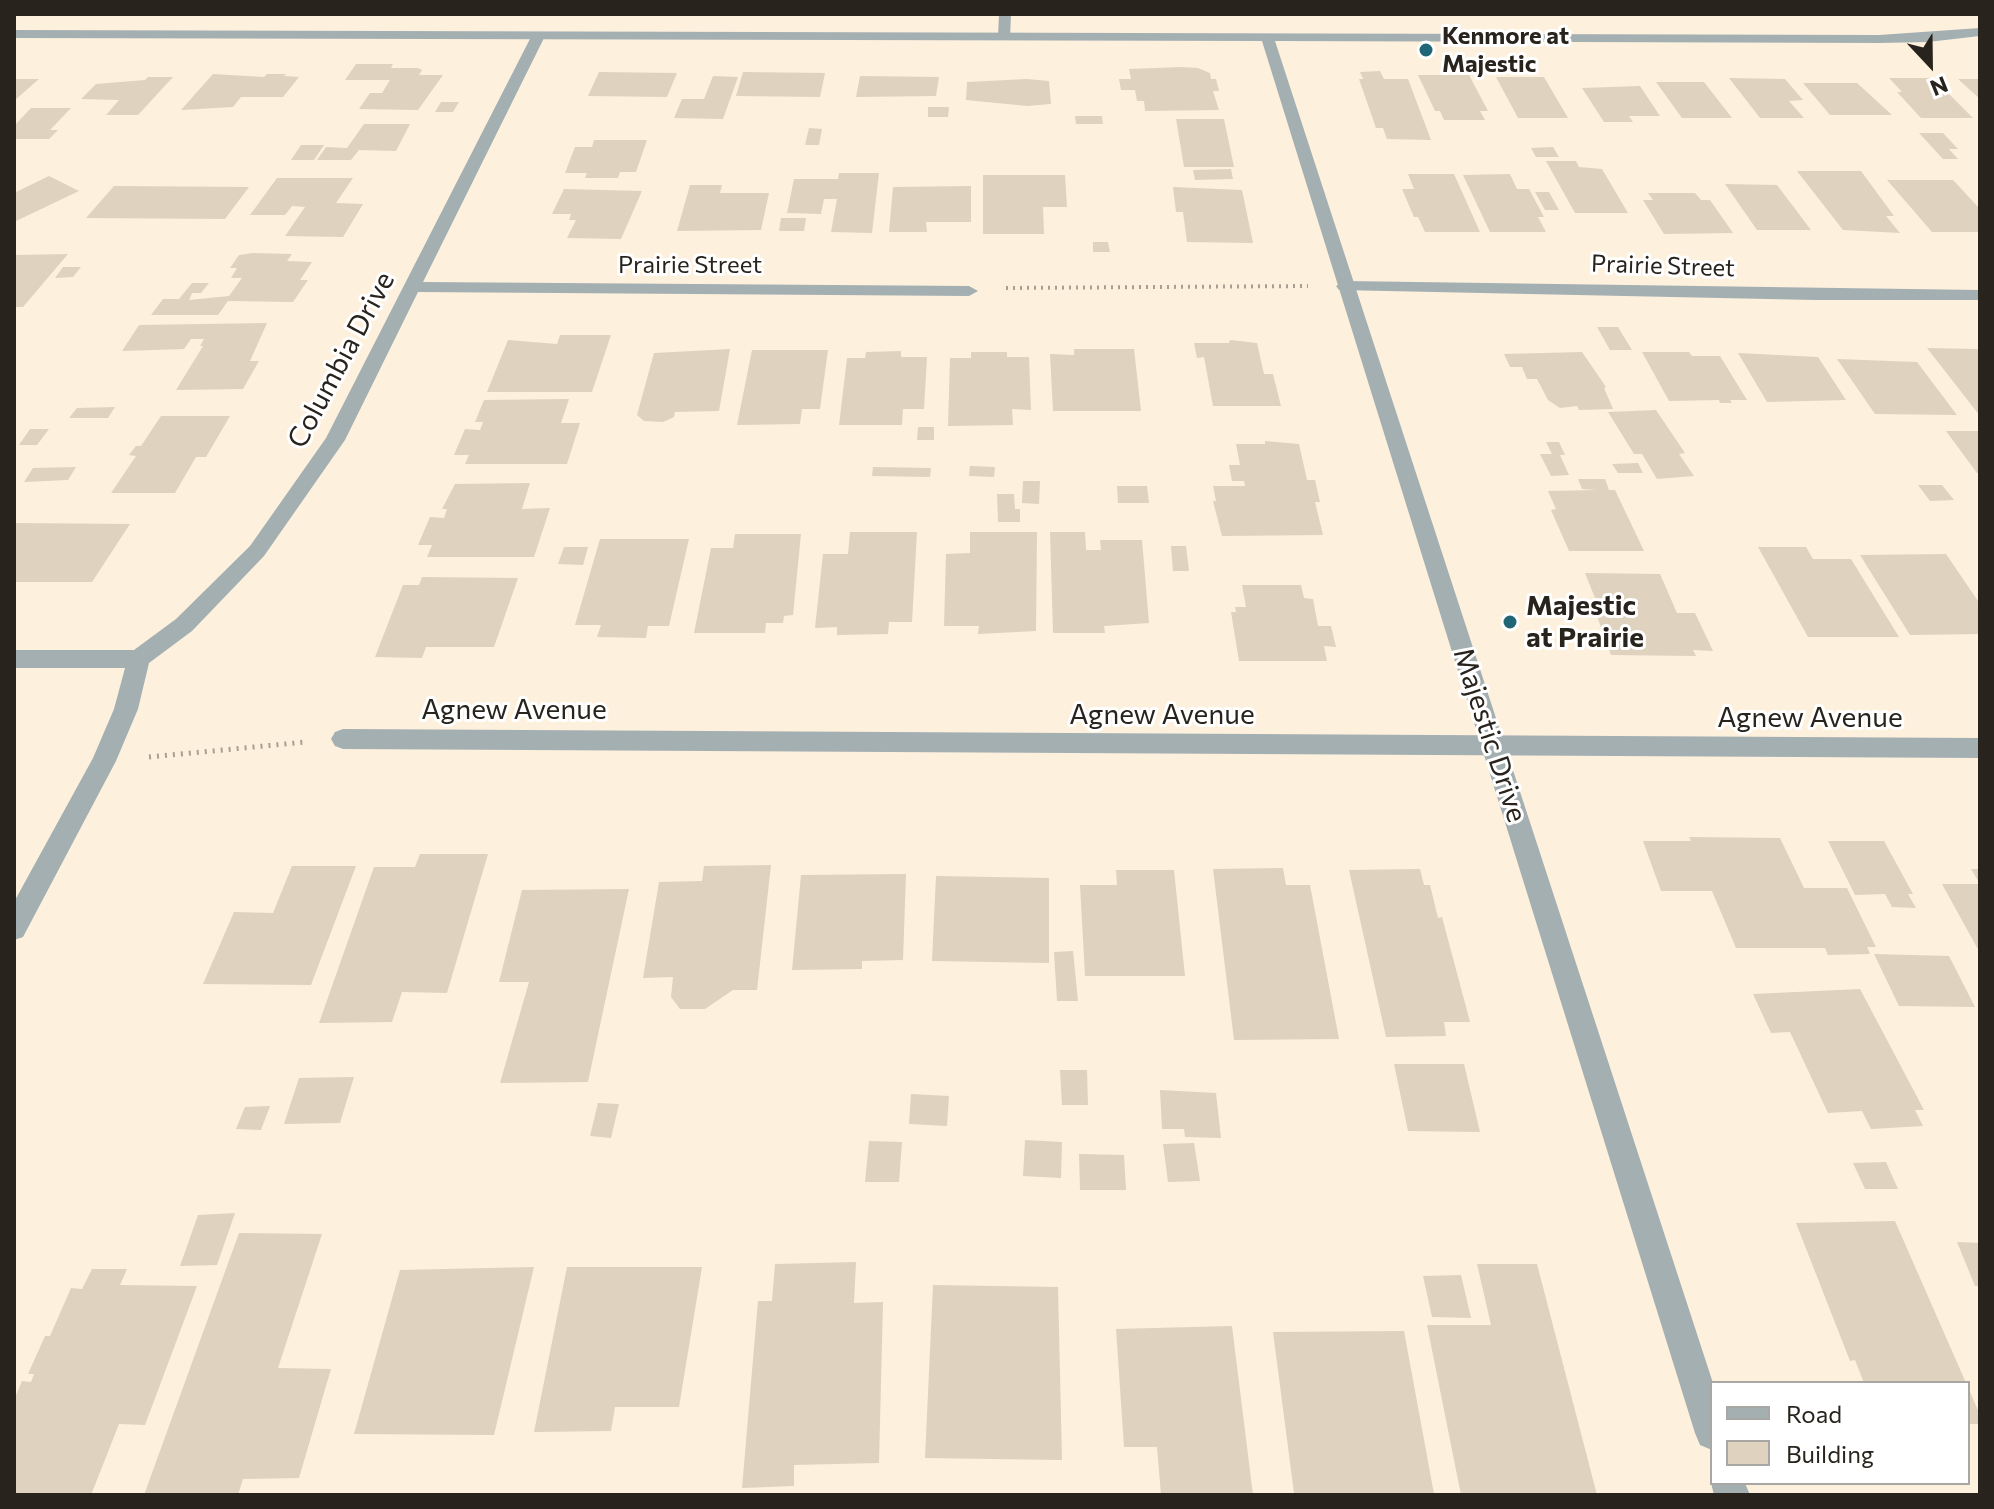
<!DOCTYPE html>
<style>
body{margin:0}
#map{position:relative;width:1994px;height:1509px;overflow:hidden;background:#fdf0dd;font-family:Commissioner,sans-serif}
canvas{display:block}
.frame{position:absolute;inset:0;border:16px solid #28231c;pointer-events:none}
.legend{position:absolute;left:1710px;top:1381px;width:260px;height:104px;box-sizing:border-box;background:#fff;border:2px solid #a9a7a4;margin:0;padding:10px 14px;list-style:none;font-size:24px;color:#28231c}
.legend li{display:flex;align-items:center;gap:16px;height:40px}
.legend b{width:40px;border:2px solid #a9a7a4}
.north{position:absolute;left:1890px;top:24px;width:80px;height:80px;-webkit-text-stroke:6px #fff;paint-order:stroke;rotate:158deg;font-size:22px;font-weight:700;line-height:32px;text-align:center;color:#28231c}
.north::after{content:'';display:block;margin:auto;width:28px;height:36px;background:#28231c;clip-path:polygon(50% 0,100% 100%,50% 72%,0 100%)}
</style>
<div id="map">
<canvas width="1994" height="1509"></canvas>
<div class="frame"></div>
<ul class="legend">
<li><b style="height:10px;background:#a4afb2"></b>Road</li>
<li><b style="height:22px;background:#dfd2bf"></b>Building</li>
</ul>
<div class="north">N</div>
</div>
<script>
const ctx = document.querySelector('canvas').getContext('2d');
ctx.lineJoin = 'round';
function fill(path, color) {
  ctx.fillStyle = color;
  ctx.fill(path, 'evenodd');
}
function shape(rows) {
  const path = new Path2D();
  for (const r of rows) {
    path.moveTo(r[0], r[1]);
    for (let i = 2; i < r.length; i += 2) path.lineTo(r[i], r[i + 1]);
  }
  return path;
}
function stroke(path, color, width, dash) {
  ctx.strokeStyle = color;
  ctx.lineWidth = width;
  ctx.lineCap = dash ? 'butt' : 'round';
  ctx.setLineDash(dash || []);
  ctx.stroke(path);
}
function label(font, color, halo, rows, align = 'center') {
  ctx.font = font + ' Commissioner,sans-serif';
  ctx.lineWidth = 6;
  ctx.setLineDash([]);
  ctx.textBaseline = 'middle';
  ctx.strokeStyle = halo;
  ctx.fillStyle = color;
  for (const [text, x, y, turn = 0] of rows) {
    ctx.save();
    ctx.translate(x, y);
    ctx.rotate((+turn || 0) * Math.PI / 180);
    ctx.textAlign = isNaN(turn) ? turn : align;
    if (halo) ctx.strokeText(text, 0, 0);
    ctx.fillText(text, 0, 0);
    ctx.restore();
  }
}
fill(shape([
 [356,64,393,64,391,68,418,68,422,70,419,75,443,75,418,110,359,109,370,93,382,93,390,80,345,80],
 [1181,67,1198,68,1210,73,1211,79,1216,79,1219,91,1213,91,1219,110,1145,111,1144,101,1137,101,1135,90,1121,90,1119,79,1131,79,1129,69],
 [1380,71,1384,79,1408,79,1431,140,1387,139,1383,128,1376,128,1359,79,1363,79,1360,72],
 [599,72,677,73,667,97,588,96],
 [743,72,825,73,820,97,736,96],
 [213,74,264,77,267,74,286,74,284,76,299,77,283,97,241,97,233,107,181,110],
 [1418,75,1469,75,1488,111,1480,111,1485,120,1444,120,1440,111,1435,111],
 [713,76,738,77,723,119,674,118,682,99,704,99],
 [860,76,939,77,936,96,856,97],
 [148,77,173,77,138,115,106,115,119,100,81,99,96,84,145,80],
 [1496,77,1544,77,1568,118,1518,118],
 [1729,78,1785,79,1803,100,1789,101,1804,118,1760,118],
 [1889,78,1933,78,1973,118,1921,118,1897,92,1902,92],
 [14,79,39,79,14,101],
 [1027,79,1049,81,1051,104,1027,106,966,100,967,82],
 [1958,79,1980,79,1980,99],
 [1656,82,1704,82,1732,118,1682,118],
 [1803,83,1857,83,1892,115,1830,115],
 [1640,86,1660,116,1629,116,1633,122,1604,122,1582,88],
 [441,102,459,102,453,112,435,112],
 [928,107,949,107,948,117,928,117],
 [31,108,71,108,50,130,58,130,49,139,14,139,14,126],
 [1075,116,1102,116,1103,124,1076,124],
 [1176,119,1224,119,1234,167,1184,167],
 [364,124,410,124,396,151,359,150,351,160,317,160,326,147,347,148],
 [809,128,822,129,819,145,805,145],
 [1919,133,1943,133,1958,149,1949,149,1958,159,1943,159],
 [594,140,647,140,636,172,620,172,618,178,585,178,587,173,565,173,575,147,592,147],
 [301,145,324,145,314,160,291,160],
 [1553,147,1559,157,1536,157,1531,148],
 [1546,161,1576,161,1579,167,1602,169,1628,213,1575,213],
 [1231,169,1233,179,1195,180,1193,170],
 [1797,171,1861,171,1894,216,1886,216,1900,233,1843,230],
 [839,173,879,173,872,233,831,232,837,199,824,199,821,214,787,213,794,179,838,179],
 [1408,174,1454,174,1480,232,1425,232,1418,217,1414,217,1402,189,1414,189],
 [1510,174,1517,189,1529,189,1544,217,1538,217,1546,232,1490,232,1463,175],
 [983,175,1065,175,1067,207,1043,207,1044,234,983,234],
 [49,176,79,191,14,222,14,193],
 [277,178,353,178,336,203,363,204,343,237,285,236,305,207,292,206,285,215,250,215],
 [1887,180,1953,180,1980,209,1980,232,1932,232],
 [1725,184,1777,185,1811,230,1757,230],
 [690,185,722,185,720,193,769,193,761,230,677,231],
 [114,186,249,187,225,219,86,218],
 [971,186,971,222,926,222,927,232,889,232,893,187],
 [1173,187,1242,190,1253,243,1187,242,1183,212,1176,212],
 [564,189,642,191,621,239,567,238,576,220,569,220,571,214,552,214],
 [1535,192,1549,192,1559,210,1545,210],
 [1648,193,1695,193,1701,200,1710,200,1733,233,1664,234,1643,200,1653,200],
 [781,218,806,218,804,231,779,231],
 [1093,242,1108,242,1110,252,1093,252],
 [253,253,292,254,287,261,312,262,300,280,308,280,293,302,228,301,218,315,151,315,163,299,179,299,192,283,209,283,201,293,192,293,189,300,229,296,242,278,231,278,237,268,230,268,239,255],
 [68,254,23,307,14,307,14,255],
 [63,267,81,267,73,277,55,278],
 [267,323,250,361,259,361,243,389,176,390,203,346,200,346,204,339,191,339,184,349,122,351,139,325],
 [1597,327,1618,327,1632,350,1610,350],
 [560,335,611,335,592,392,487,392,508,340,557,344],
 [1230,340,1257,343,1264,374,1273,374,1281,406,1213,406,1204,357,1197,358,1194,343,1229,343],
 [1927,348,1977,349,1980,353,1980,416],
 [730,349,719,411,675,412,674,417,663,422,644,421,637,415,654,353],
 [1074,349,1134,349,1141,411,1053,411,1050,354,1074,355],
 [752,350,828,350,820,409,802,409,800,424,737,425],
 [901,351,901,357,927,357,924,409,903,409,902,425,839,425,847,358,865,358,866,352],
 [971,352,1007,352,1007,357,1029,357,1031,410,1012,409,1013,425,948,426,950,358,971,358],
 [1582,352,1606,387,1604,388,1613,409,1579,410,1577,406,1560,408,1548,400,1537,379,1527,379,1522,367,1510,367,1504,354],
 [1642,352,1689,352,1692,356,1720,356,1747,400,1730,400,1732,403,1720,403,1719,400,1669,401],
 [1738,353,1818,357,1846,400,1767,402],
 [1837,359,1917,362,1957,415,1875,414],
 [569,399,561,423,580,423,567,464,465,464,469,455,454,455,465,429,480,430,483,422,475,422,484,400],
 [115,407,108,418,69,418,77,408],
 [1656,410,1685,453,1679,454,1694,476,1657,479,1642,454,1634,454,1608,412],
 [161,416,230,416,206,457,196,457,175,493,111,493,136,456,129,455,136,446,141,446],
 [918,427,934,427,934,440,917,440],
 [30,429,49,429,37,445,19,445],
 [1946,431,1980,431,1980,473,1977,473],
 [1265,441,1299,444,1307,480,1315,480,1320,502,1315,502,1323,535,1222,536,1213,501,1216,501,1213,486,1245,486,1244,481,1232,481,1229,465,1240,465,1236,444,1265,444],
 [1546,442,1559,442,1565,455,1560,455,1569,475,1551,476,1540,454,1552,454],
 [1638,463,1643,473,1618,473,1612,464],
 [970,466,995,467,994,477,969,476],
 [76,467,68,480,24,482,33,468],
 [873,467,931,468,930,477,872,476],
 [1578,479,1605,479,1609,490,1615,490,1644,551,1569,551,1551,510,1556,509,1548,491,1597,490,1582,489],
 [1023,481,1040,481,1039,504,1022,503],
 [530,483,522,509,550,508,534,557,427,557,432,545,418,545,430,517,444,518,447,509,442,509,455,484],
 [1918,485,1942,485,1954,500,1930,501],
 [1117,486,1147,486,1149,503,1118,503],
 [997,494,1014,494,1015,509,1020,509,1020,522,998,522],
 [14,523,130,524,92,582,14,582],
 [850,532,917,532,912,622,889,622,888,634,837,635,837,627,815,628,823,554,848,554],
 [970,532,1037,532,1036,631,978,634,979,626,944,626,946,554,970,553],
 [1050,532,1085,532,1086,550,1101,550,1100,540,1142,540,1149,623,1104,626,1105,633,1053,633],
 [735,534,801,534,793,615,784,616,783,623,766,623,765,633,694,633,711,548,733,548],
 [600,539,689,539,669,626,648,626,646,638,597,637,601,625,575,625],
 [1171,546,1186,546,1189,571,1173,571],
 [564,547,588,547,583,565,558,564],
 [1758,547,1806,547,1813,559,1851,559,1899,637,1808,637],
 [1946,554,1980,604,1980,634,1910,635,1860,555],
 [1585,573,1660,574,1677,613,1695,613,1713,651,1693,650,1696,656,1611,655,1594,608,1599,608],
 [422,577,518,578,494,647,426,647,422,658,375,657,403,585,419,585],
 [1242,585,1301,585,1304,598,1313,599,1318,626,1331,626,1336,647,1324,646,1327,661,1239,661,1231,612,1236,612,1235,607,1246,607],
 [1689,837,1780,838,1804,888,1847,888,1876,947,1867,947,1870,954,1828,955,1825,948,1736,948,1712,891,1661,891,1643,841,1691,841],
 [1828,841,1884,841,1913,894,1908,894,1916,908,1892,907,1885,894,1855,895],
 [420,854,488,854,447,993,402,992,392,1022,319,1023,374,867,415,867],
 [771,865,757,990,733,990,705,1009,680,1009,671,997,673,977,643,978,659,882,702,881,704,866],
 [292,866,356,866,311,985,203,984,234,912,273,913],
 [1283,868,1286,885,1310,885,1339,1039,1234,1040,1213,869],
 [1420,869,1424,885,1430,885,1438,918,1442,917,1470,1022,1444,1022,1446,1036,1386,1037,1349,870],
 [1971,869,1980,869,1980,953,1942,884,1980,884],
 [1116,870,1174,870,1185,976,1085,976,1080,885,1117,885],
 [906,874,903,960,862,961,862,969,792,970,801,875],
 [936,876,1049,878,1049,963,932,961],
 [629,889,588,1082,500,1083,529,982,499,982,522,890],
 [1073,951,1078,1001,1057,1001,1054,952],
 [1874,954,1949,956,1975,1007,1899,1006],
 [1860,989,1924,1110,1915,1110,1923,1126,1871,1129,1862,1111,1828,1113,1790,1032,1771,1033,1753,994],
 [1394,1064,1464,1064,1480,1132,1408,1131],
 [1060,1070,1087,1070,1088,1105,1062,1105],
 [354,1077,340,1123,284,1124,299,1078],
 [1160,1090,1216,1093,1221,1138,1185,1137,1184,1129,1162,1129],
 [911,1094,949,1096,947,1126,909,1124],
 [598,1103,619,1104,611,1138,590,1136],
 [270,1106,261,1130,236,1129,245,1107],
 [1025,1140,1062,1142,1061,1178,1023,1176],
 [869,1141,902,1142,899,1182,865,1182],
 [1194,1143,1200,1181,1168,1182,1163,1144],
 [1079,1154,1124,1155,1126,1190,1080,1190],
 [1886,1162,1898,1189,1865,1189,1853,1163],
 [235,1213,217,1265,180,1266,198,1215],
 [1895,1221,1966,1383,1864,1383,1855,1360,1850,1361,1796,1223],
 [239,1233,322,1234,278,1368,331,1369,299,1478,243,1479,238,1495,144,1495],
 [1957,1242,1980,1243,1980,1286,1975,1286],
 [856,1262,854,1303,883,1302,879,1463,794,1465,794,1486,742,1488,758,1301,772,1301,775,1264],
 [1477,1264,1537,1264,1597,1495,1461,1495,1427,1325,1491,1325],
 [534,1267,494,1435,354,1434,400,1270],
 [567,1267,702,1267,679,1407,615,1407,611,1431,534,1432],
 [92,1269,127,1269,120,1285,197,1286,145,1425,119,1424,91,1495,14,1495,14,1400,22,1381,31,1382,34,1374,28,1374,45,1336,50,1336,71,1288,82,1289],
 [1461,1275,1471,1318,1432,1317,1423,1276],
 [933,1285,1058,1287,1062,1460,925,1458],
 [1232,1326,1253,1495,1161,1495,1157,1447,1124,1447,1116,1329],
 [1404,1331,1434,1494,1294,1493,1273,1332],
 [1968,1387,1980,1415,1980,1424,1968,1424]
]), '#dfd2bf');
stroke(shape([
 [1006,288,1308,286]
]), '#a99f91', 4, [2, 5]);
stroke(shape([
 [149,757,306,742]
]), '#a99f91', 5, [2, 6]);
fill(shape([
 [999,14,1011,14,1010,40,998,37,999,14],
 [533,33,545,36,423,282,969,286,978,291,969,296,418,292,345,440,264,556,192,631,149,663,138,709,116,761,23,937,14,940,14,902,93,758,114,709,125,668,14,668,14,650,134,650,176,619,250,546,326,438,533,33],
 [1345,281,1980,290,1980,300,1815,300,1339,290,1336,286,1345,281],
 [343,729,1980,738,1980,758,343,749,335,746,331,739,335,732,343,729]
]), '#a4afb2');
fill(shape([
 [1980,28,1980,36,1928,42,1879,43,1275,41,1713,1383,1712,1450,1700,1445,1695,1433,1262,41,14,38,14,30,1879,35,1980,28],
 [1712,1480,1712,1483,1745,1483,1750,1495,1714,1495,1711,1483,1712,1480]
]), '#a4afb2');
for (const [x, y, r, color] of [
 [1426,50,8,"#206676"],
 [1510,622,8,"#206676"]
]) {
  const dot = new Path2D();
  dot.arc(x, y, r, 0, 2 * Math.PI);
  ctx.fillStyle = color;
  ctx.fill(dot);
  stroke(dot, '#fff', 3);
}
label('bold 24px', '#28231c', '#fff', [
 ["Kenmore at",1442,36],
 ["Majestic",1442,64]
], 'left');
label('24px', '#28231c', '#fff', [
 ["Prairie Street",690,265],
 ["Prairie Street",1663,266,2]
]);
label('28px', '#28231c', '#fff', [
 ["Columbia Drive",341,360,-62],
 ["Agnew Avenue",514,710],
 ["Agnew Avenue",1162,715],
 ["Agnew Avenue",1810,718],
 ["Majestic Drive",1490,735,72]
]);
label('bold 28px', '#28231c', '#fff', [
 ["Majestic",1526,606],
 ["at Prairie",1526,638]
], 'left');
</script>
